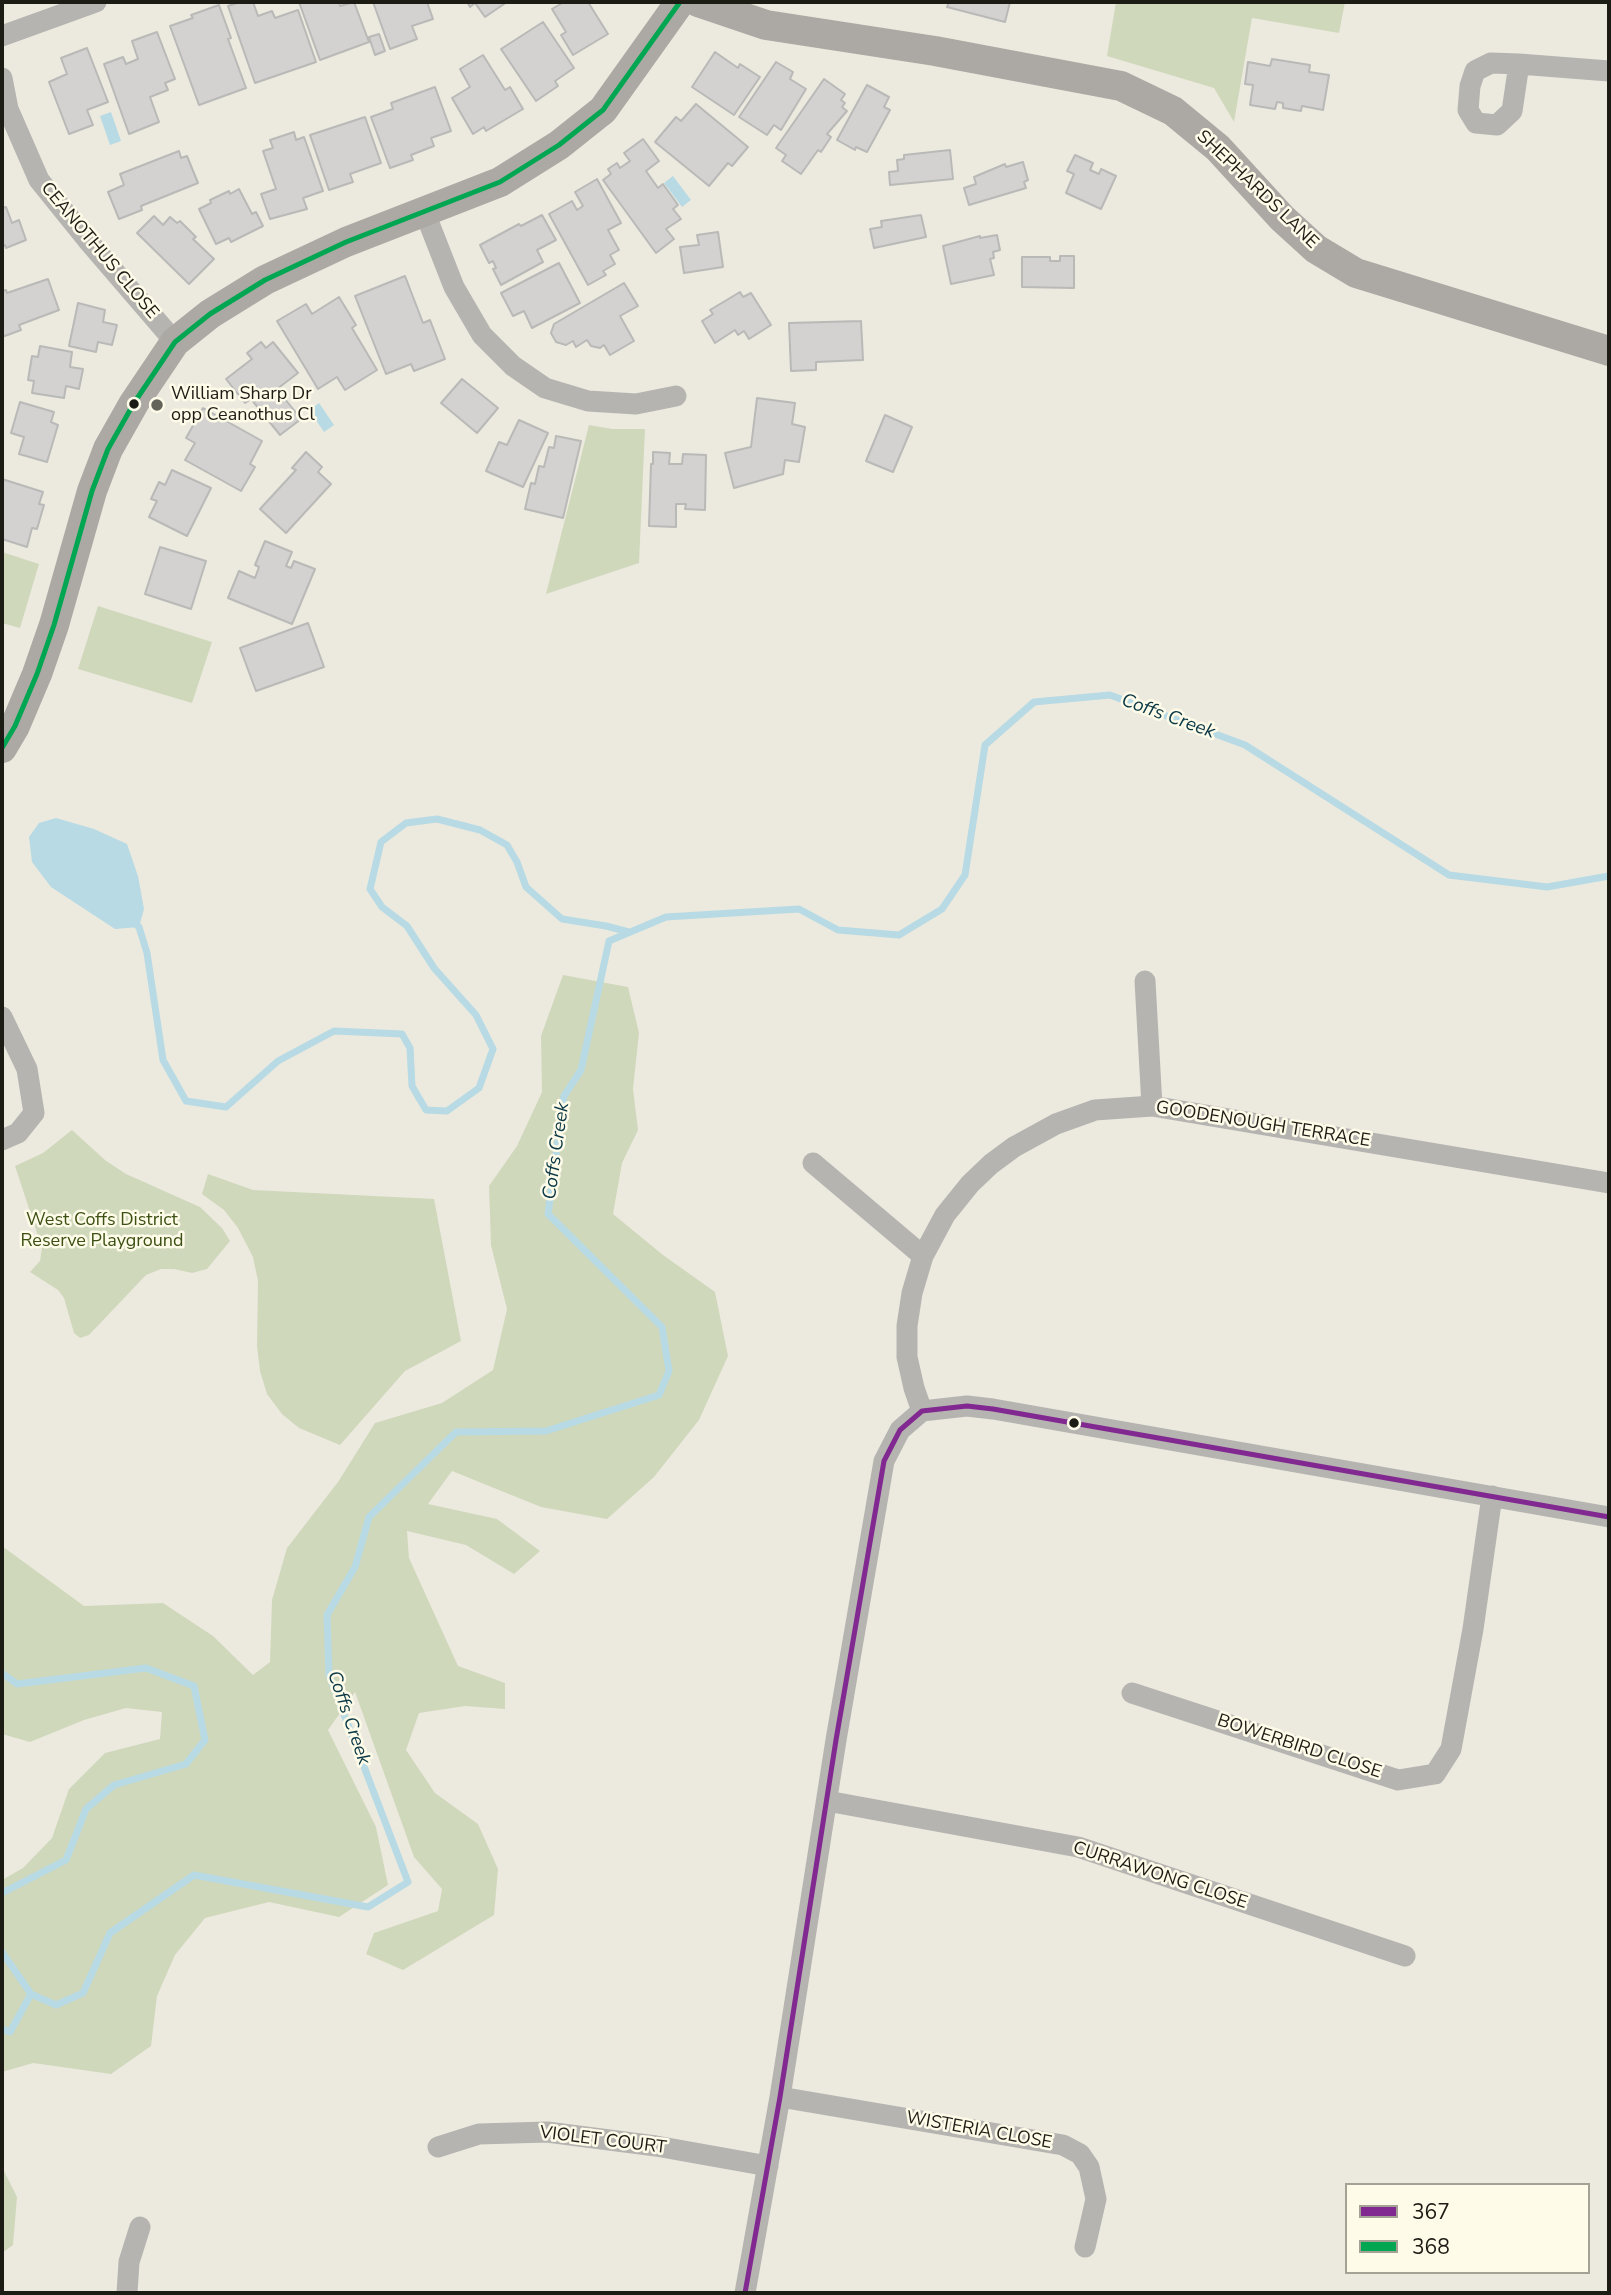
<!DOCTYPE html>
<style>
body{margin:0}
#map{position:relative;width:1611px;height:2295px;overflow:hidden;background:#eceade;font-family:"Nunito Sans",sans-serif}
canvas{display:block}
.frame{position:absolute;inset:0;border:4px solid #1d1c14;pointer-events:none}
.legend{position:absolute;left:1345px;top:2183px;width:245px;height:91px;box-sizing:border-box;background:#fefbe9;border:2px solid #a4a294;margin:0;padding:9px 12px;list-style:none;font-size:21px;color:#1d1c14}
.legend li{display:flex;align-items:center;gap:14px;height:35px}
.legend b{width:35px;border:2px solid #a4a294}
</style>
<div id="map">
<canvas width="1611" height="2295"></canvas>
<div class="frame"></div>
<ul class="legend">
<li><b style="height:9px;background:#812990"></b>367</li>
<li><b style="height:9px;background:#00a651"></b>368</li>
</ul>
</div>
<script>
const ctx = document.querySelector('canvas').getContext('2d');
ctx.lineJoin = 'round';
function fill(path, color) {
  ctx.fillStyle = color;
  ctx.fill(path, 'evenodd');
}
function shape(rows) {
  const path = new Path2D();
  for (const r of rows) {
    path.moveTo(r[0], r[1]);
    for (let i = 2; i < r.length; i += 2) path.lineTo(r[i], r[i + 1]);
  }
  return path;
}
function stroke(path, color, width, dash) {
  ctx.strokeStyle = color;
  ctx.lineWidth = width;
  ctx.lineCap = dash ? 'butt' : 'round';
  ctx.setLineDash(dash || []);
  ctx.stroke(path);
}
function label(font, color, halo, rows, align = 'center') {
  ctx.font = font + ' "Nunito Sans",sans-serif';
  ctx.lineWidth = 5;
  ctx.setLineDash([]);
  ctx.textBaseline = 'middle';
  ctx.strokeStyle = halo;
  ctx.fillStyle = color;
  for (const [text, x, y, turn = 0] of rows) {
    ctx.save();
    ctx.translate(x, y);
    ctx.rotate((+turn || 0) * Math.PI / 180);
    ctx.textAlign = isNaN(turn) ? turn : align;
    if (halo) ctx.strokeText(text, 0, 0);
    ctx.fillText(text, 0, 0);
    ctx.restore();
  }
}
fill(shape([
 [1116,2,1345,2,1339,33,1252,18,1234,122,1214,88,1107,56],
 [589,425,612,429,645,429,639,563,546,594],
 [2,552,39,564,20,628,2,623],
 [98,606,212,642,192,703,78,669],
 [563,975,628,987,639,1033,633,1089,638,1130,622,1163,613,1214,663,1255,715,1292,728,1356,699,1420,654,1477,607,1519,541,1507,452,1471,428,1504,497,1519,540,1551,514,1574,466,1545,407,1531,409,1558,458,1666,505,1683,505,1709,465,1706,419,1713,406,1750,435,1793,478,1824,498,1869,494,1915,403,1970,366,1954,374,1933,438,1911,442,1889,414,1857,355,1692,328,1730,376,1827,388,1885,339,1917,269,1902,205,1918,175,1955,157,1996,151,2046,111,2074,33,2063,2,2072,2,1880,23,1868,52,1838,69,1789,105,1753,160,1739,162,1712,126,1708,84,1720,30,1742,2,1734,2,1546,84,1606,163,1603,213,1636,253,1675,270,1662,272,1600,287,1548,338,1482,375,1423,442,1403,493,1370,507,1309,491,1245,489,1186,517,1146,542,1092,541,1036],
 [72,1130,105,1160,126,1174,200,1207,222,1228,230,1241,207,1269,192,1273,174,1269,161,1269,146,1275,89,1335,80,1338,74,1333,64,1298,58,1290,30,1272,40,1261,42,1248,15,1166,43,1153],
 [208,1174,253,1190,434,1199,461,1341,405,1371,340,1445,299,1428,282,1414,267,1394,260,1371,257,1346,258,1281,253,1257,238,1228,224,1210,202,1194],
 [2,2167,17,2197,13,2245,2,2253]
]), '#d0d8bc');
fill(shape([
 [111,112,121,141,110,145,100,116],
 [673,176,691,200,682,207,664,183],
 [319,403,334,425,324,432,309,410],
 [56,818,94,829,127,844,138,876,144,909,139,927,115,929,51,887,32,862,29,837,39,823]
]), '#b8dae4');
stroke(shape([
 [132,921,139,927,147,953,163,1060,186,1101,226,1107,278,1061,334,1031,402,1034,410,1048,412,1086,426,1110,447,1111,479,1088,493,1049,476,1015,434,968,407,926,382,907,370,889,381,842,406,823,437,819,480,830,507,845,517,862,526,887,562,919,606,926,629,932],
 [2,1673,17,1684,146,1668,194,1686,205,1740,186,1764,114,1785,86,1809,66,1860,2,1893],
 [2,1952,31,1994,56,2005,83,1993,110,1933,194,1875,368,1907,408,1882,329,1675,327,1615,355,1567,369,1517,456,1432,546,1431,659,1395,669,1371,662,1327,548,1214,564,1096,581,1070,609,941,666,917,799,909,838,930,899,935,942,909,965,875,985,745,1034,702,1110,695,1245,745,1449,875,1547,887,1609,876],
 [2,2029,10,2032,31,1994]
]), '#b8dae4', 7);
const building = shape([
 [240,2,253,2,258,16,272,11,275,18,298,10,316,62,255,83,228,6,240,2],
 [299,2,339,2,340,6,354,2,369,42,320,60,299,2],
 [373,2,427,2,433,19,412,26,417,39,390,49,373,2],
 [467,2,507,2,485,17,475,3,470,7,467,2],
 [564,2,588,2,608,34,573,55,561,35,566,32,552,9,564,2],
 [949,2,1010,2,1005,22,947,7,949,2],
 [219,5,231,38,228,39,246,88,199,105,170,26,193,18,191,15,219,5],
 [543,22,574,68,555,81,558,86,536,101,501,49,543,22],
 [157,32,175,79,165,83,168,90,150,97,159,122,129,134,104,64,123,57,126,64,138,59,132,41,157,32],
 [379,34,385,51,375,55,369,37,379,34],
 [87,48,108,102,87,110,93,125,69,134,49,82,67,74,61,58,87,48],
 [715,52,738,68,740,64,760,77,734,115,692,87,715,52],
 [483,55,505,90,510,87,523,109,486,131,484,127,473,134,452,98,470,87,460,69,483,55],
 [1272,59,1310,65,1309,72,1329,75,1323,110,1302,106,1301,111,1283,108,1283,103,1277,102,1275,109,1250,105,1253,85,1245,84,1248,62,1270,66,1272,59],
 [776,62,793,72,790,79,806,89,781,130,774,125,767,135,739,117,776,62],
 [824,79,845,94,841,100,845,103,842,107,847,111,827,134,831,137,821,152,818,150,801,174,782,161,786,155,776,148,824,79],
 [867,85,889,97,884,107,890,110,867,152,856,147,855,150,837,140,867,85],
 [435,87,451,131,431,138,434,146,411,155,413,160,390,168,371,117,393,109,391,103,435,87],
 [696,104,748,147,732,166,728,163,709,186,655,142,676,117,681,121,696,104],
 [365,117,381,163,350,174,353,182,329,190,310,135,365,117],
 [294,132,296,140,304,137,323,191,303,198,307,209,270,219,261,194,276,189,263,151,273,148,270,140,294,132],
 [643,139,659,161,646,171,658,188,663,184,678,205,673,209,681,219,666,229,674,239,656,253,603,180,611,174,608,169,617,163,620,168,630,161,624,153,643,139],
 [950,150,953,179,890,185,889,172,898,171,897,160,904,159,904,155,950,150],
 [179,151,181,158,187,156,198,183,141,206,142,210,119,219,108,192,124,185,120,174,179,151],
 [1075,155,1093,163,1090,170,1099,174,1101,169,1116,176,1101,209,1066,193,1074,174,1067,171,1075,155],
 [1023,162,1028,180,1024,182,1026,188,969,205,964,188,976,184,974,177,1005,164,1006,167,1023,162],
 [597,179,621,223,608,230,619,250,610,255,615,264,603,271,606,275,588,285,549,214,572,201,577,210,583,206,575,192,597,179],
 [239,189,252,214,256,212,263,226,231,242,229,238,216,244,199,209,211,203,210,200,229,191,230,194,239,189],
 [6,207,12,223,19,220,26,240,6,248,5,245,2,247,2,208,6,207],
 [542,215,556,240,537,250,543,262,501,285,493,269,496,268,493,261,489,263,480,245,519,224,521,226,542,215],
 [921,215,926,237,874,248,870,229,882,227,881,221,921,215],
 [154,216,163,225,170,217,177,223,180,221,196,237,193,239,214,259,189,284,137,233,154,216],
 [718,232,723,267,684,273,680,247,699,245,697,235,718,232],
 [997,235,1000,250,993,252,994,258,990,259,994,275,951,284,943,246,980,236,980,238,997,235],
 [1060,256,1074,256,1074,288,1022,287,1022,257,1050,257,1050,261,1060,261,1060,256],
 [559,263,580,303,532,328,524,311,513,316,501,293,559,263],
 [405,276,423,323,430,320,445,359,414,371,411,364,386,374,355,296,405,276],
 [48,279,59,310,19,325,21,330,2,337,2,291,6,290,7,293,48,279],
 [624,283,638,306,620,316,634,341,610,355,604,345,600,348,591,346,587,340,576,347,573,341,566,345,556,342,551,333,554,324,624,283],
 [740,292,743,297,751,293,771,325,749,339,744,331,738,335,735,330,715,343,702,321,713,314,710,310,740,292],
 [339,297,356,325,352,328,377,370,345,390,337,377,318,389,277,321,306,304,312,314,339,297],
 [78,303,105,310,103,322,117,325,112,345,98,342,96,352,69,346,78,303],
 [861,321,863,360,816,362,816,370,791,371,789,323,861,321],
 [261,342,266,348,273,342,298,373,277,389,301,419,280,435,251,399,245,403,226,379,252,359,247,353,261,342],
 [40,346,72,352,70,367,83,369,79,389,66,386,64,398,32,393,34,381,28,380,32,356,38,357,40,346],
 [462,379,498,408,477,433,441,403,462,379],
 [757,398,795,403,792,424,805,427,799,462,785,460,783,474,734,488,725,453,751,447,757,398],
 [20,402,54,412,51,422,58,425,47,462,19,454,24,437,11,433,20,402],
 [203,408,262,441,250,464,255,467,241,491,185,460,195,443,186,438,203,408],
 [885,415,912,427,893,472,866,461,885,415],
 [519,420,548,433,523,487,486,471,499,442,507,445,519,420],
 [556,436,581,441,563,518,525,509,531,483,535,484,539,466,544,467,549,447,554,448,556,436],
 [306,452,322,467,318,472,331,484,286,533,260,509,296,470,292,468,306,452],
 [653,452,670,453,669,464,682,464,683,454,706,455,705,510,685,509,686,504,676,504,676,527,649,526,651,464,653,464,653,452],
 [172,470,211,488,187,536,149,517,157,501,151,499,159,482,165,485,172,470],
 [2,479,43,492,39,504,44,505,37,529,32,528,27,547,2,539,2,479],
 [265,541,292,552,286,566,291,568,294,561,315,569,292,624,228,598,239,571,255,578,259,567,255,565,265,541],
 [160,547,206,561,191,609,145,594,160,547],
 [308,623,324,667,256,691,240,648,308,623]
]);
fill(building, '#d3d2d1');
stroke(building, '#b9b9b8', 2);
stroke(shape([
 [2,36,96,2],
 [1519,64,1512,111,1497,125,1476,123,1468,110,1470,86,1475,71,1491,63,1519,64,1609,71],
 [2,78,8,109,39,180,89,242,175,342],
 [425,213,454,287,482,335,513,366,545,388,588,401,636,404,676,396],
 [1145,981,1152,1106],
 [2,1017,27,1069,34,1113,18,1133,2,1140],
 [813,1163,923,1256],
 [922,1411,914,1388,907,1357,907,1326,912,1293,923,1256,945,1215,970,1184,991,1164,1014,1147,1056,1124,1095,1110,1152,1106,1609,1183],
 [1132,1693,1398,1780,1435,1774,1451,1749,1473,1629,1492,1496],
 [827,1801,1078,1847,1405,1956],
 [780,2097,1063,2145,1080,2154,1089,2167,1096,2199,1085,2247],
 [438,2147,479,2134,547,2132,656,2146,768,2166],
 [127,2293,129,2262,140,2227],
 [745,2293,780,2097,836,1740,884,1461,900,1430,922,1411,967,1406,993,1409,1609,1517]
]), '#b6b4b1', 21);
stroke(shape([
 [698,2,766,25,935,51,1121,86,1173,111,1218,148,1282,218,1316,249,1356,273,1609,351],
 [2,748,15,726,37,674,54,625,92,491,108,449,134,403,175,342,210,314,265,280,346,242,500,182,559,145,603,110,680,2]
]), '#aca9a5', 30);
stroke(shape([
 [745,2293,780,2097,836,1740,884,1461,900,1430,922,1411,967,1406,993,1409,1609,1517]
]), '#812990', 5);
stroke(shape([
 [2,748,15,726,37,674,54,625,92,491,108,449,134,403,175,342,210,314,265,280,346,242,500,182,559,145,603,110,680,2]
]), '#00a651', 5);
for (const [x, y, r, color] of [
 [134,404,6,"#1d1c14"],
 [157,405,7,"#65645b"],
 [1074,1423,6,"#1d1c14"]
]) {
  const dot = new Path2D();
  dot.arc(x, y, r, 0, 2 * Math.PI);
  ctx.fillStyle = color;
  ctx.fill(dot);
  stroke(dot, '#fefbe9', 2.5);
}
label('18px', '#1d1c14', '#fefbe9', [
 ["SHEPHARDS LANE",1257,190,44],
 ["CEANOTHUS CLOSE",99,251,50],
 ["GOODENOUGH TERRACE",1263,1125,9],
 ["BOWERBIRD CLOSE",1299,1747,18],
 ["CURRAWONG CLOSE",1160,1876,18],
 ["WISTERIA CLOSE",979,2131,10],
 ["VIOLET COURT",603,2141,7]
]);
label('18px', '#1d1c14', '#fefbe9', [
 ["William Sharp Dr",171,395],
 ["opp Ceanothus Cl",171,416]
], 'left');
label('18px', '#3b5012', '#fefbe9', [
 ["West Coffs District",102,1221],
 ["Reserve Playground",102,1242]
]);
label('italic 19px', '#0a3846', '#fefbe9', [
 ["Coffs Creek",1168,717,20],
 ["Coffs Creek",557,1151,-82],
 ["Coffs Creek",348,1718,71]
]);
</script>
